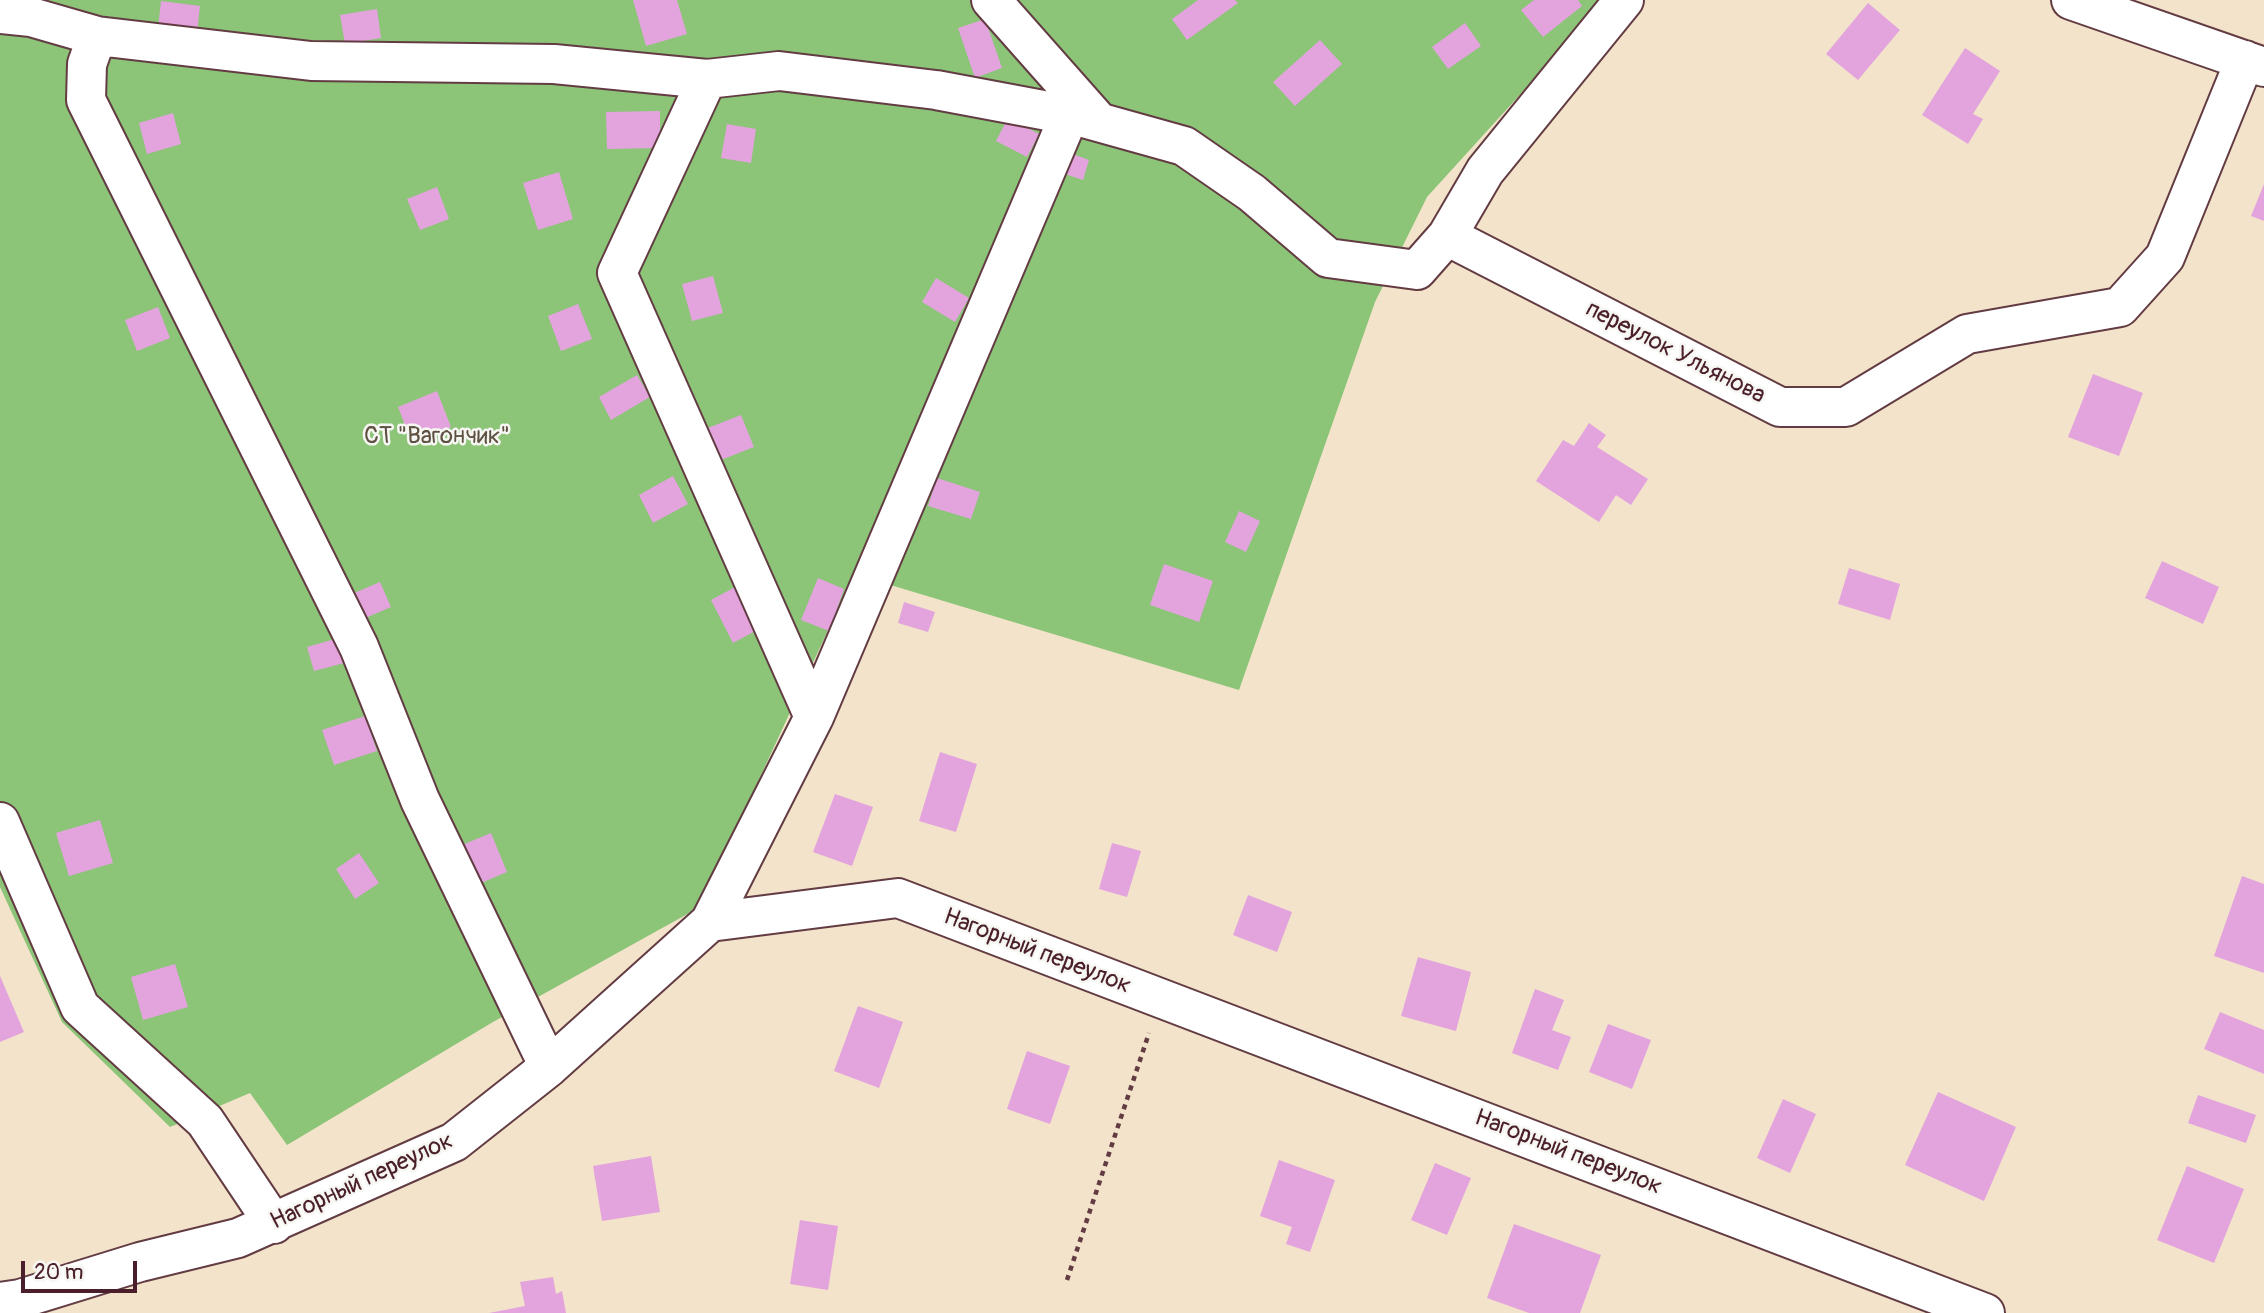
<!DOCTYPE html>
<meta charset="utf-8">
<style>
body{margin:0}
#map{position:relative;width:2264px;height:1313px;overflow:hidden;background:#f2e3ca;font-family:Pangolin,sans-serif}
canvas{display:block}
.scale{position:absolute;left:21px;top:1261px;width:116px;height:32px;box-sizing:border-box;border:4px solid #4a1f2b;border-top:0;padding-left:9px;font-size:21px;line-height:24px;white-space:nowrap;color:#4a1f2b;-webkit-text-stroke:5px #f6f6f2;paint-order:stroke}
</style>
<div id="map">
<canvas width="2264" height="1313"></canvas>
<div class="scale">20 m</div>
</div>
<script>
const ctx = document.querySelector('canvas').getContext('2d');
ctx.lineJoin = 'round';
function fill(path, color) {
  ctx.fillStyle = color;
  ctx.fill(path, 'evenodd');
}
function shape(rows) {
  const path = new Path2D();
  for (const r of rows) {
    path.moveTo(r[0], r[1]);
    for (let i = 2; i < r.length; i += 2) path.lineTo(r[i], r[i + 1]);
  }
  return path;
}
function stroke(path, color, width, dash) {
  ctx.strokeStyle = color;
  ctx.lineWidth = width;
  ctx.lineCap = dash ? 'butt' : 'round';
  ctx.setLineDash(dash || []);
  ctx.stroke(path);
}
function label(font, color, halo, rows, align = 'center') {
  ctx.font = font + ' Pangolin,sans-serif';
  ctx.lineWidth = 5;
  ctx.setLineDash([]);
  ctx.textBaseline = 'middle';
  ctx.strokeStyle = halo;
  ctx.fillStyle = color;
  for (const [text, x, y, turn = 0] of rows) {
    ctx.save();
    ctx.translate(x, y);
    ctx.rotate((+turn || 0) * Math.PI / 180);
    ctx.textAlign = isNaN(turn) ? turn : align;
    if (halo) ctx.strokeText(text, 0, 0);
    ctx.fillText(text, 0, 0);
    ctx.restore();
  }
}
fill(shape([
 [0,0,1606,0,1427,197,1375,302,1239,690,854,574,700,907,493,1022,287,1145,250,1093,170,1127,62,1022,0,887]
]), '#8cc478');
fill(shape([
 [633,0,677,0,687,34,646,46],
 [1198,0,1235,0,1238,3,1187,40,1172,19],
 [1534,0,1578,0,1582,6,1543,37,1521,10],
 [161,1,200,6,197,33,158,28],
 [1868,3,1900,30,1858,80,1826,54],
 [377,9,381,38,345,44,340,15],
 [985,19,1002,68,975,78,958,28],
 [1465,23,1481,46,1448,69,1432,47],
 [1320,40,1342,64,1295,106,1273,82],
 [1965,48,2000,71,1973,114,1983,119,1968,144,1922,115],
 [660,111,660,148,607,149,606,112],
 [173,113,181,144,147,154,139,123],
 [1008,118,1039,134,1027,157,996,141],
 [727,124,756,129,751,163,721,158],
 [1067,152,1089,160,1083,180,1059,172],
 [559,172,573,219,538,230,523,183],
 [2264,184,2264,221,2251,216],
 [437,187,449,219,420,230,407,199],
 [713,276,723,313,692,321,682,284],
 [936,278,969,298,955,322,922,302],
 [578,304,592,339,561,351,548,316],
 [158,307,170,338,137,351,125,320],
 [2093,374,2143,393,2119,456,2068,437],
 [637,375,650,397,611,420,599,397],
 [437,391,451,427,412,443,398,407],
 [741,415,754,447,721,460,708,428],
 [1589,423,1606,435,1597,447,1648,479,1631,505,1616,495,1599,522,1536,481,1563,440,1574,446],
 [673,476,688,504,653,523,639,495],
 [937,478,980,492,971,519,928,506],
 [1239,511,1260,521,1246,552,1225,542],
 [2162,561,2219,587,2203,624,2145,598],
 [1164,564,1213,581,1199,622,1150,605],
 [1849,568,1900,584,1890,620,1838,604],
 [818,578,844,589,829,631,801,620],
 [380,582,391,607,363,619,352,594],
 [737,586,759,629,733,643,711,600],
 [904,602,935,612,928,632,898,623],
 [342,637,348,662,314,671,307,647],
 [365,716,377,751,334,765,322,730],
 [940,752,977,764,956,832,919,821],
 [835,794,873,807,852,866,813,852],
 [100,820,113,863,69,876,56,833],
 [491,833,507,872,474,886,457,847],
 [1112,843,1141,851,1127,897,1099,889],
 [359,853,379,883,355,899,336,869],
 [2242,876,2264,884,2264,973,2214,956],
 [1248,895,1292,912,1277,952,1233,935],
 [1418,957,1471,972,1456,1031,1401,1016],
 [175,964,188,1007,143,1020,131,977],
 [0,976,24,1032,0,1042],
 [1535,989,1564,1000,1552,1030,1571,1037,1558,1070,1512,1053],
 [858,1006,903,1022,879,1088,834,1071],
 [2220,1012,2264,1030,2264,1074,2204,1049],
 [1608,1024,1651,1040,1632,1089,1589,1072],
 [1027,1051,1070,1066,1050,1124,1007,1109],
 [1938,1092,2016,1127,1984,1201,1905,1165],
 [2198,1095,2256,1115,2246,1143,2188,1123],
 [1783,1099,1816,1114,1790,1173,1757,1158],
 [651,1156,660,1212,602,1221,593,1166],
 [1279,1160,1335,1180,1310,1252,1286,1244,1292,1227,1260,1216],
 [1435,1163,1471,1178,1447,1235,1411,1220],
 [2187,1166,2244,1189,2214,1263,2157,1240],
 [800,1220,838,1226,828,1290,790,1284],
 [1514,1224,1601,1255,1580,1313,1529,1313,1487,1298],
 [553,1277,556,1294,562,1291,566,1313,489,1313,525,1306,520,1282]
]), '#e3a4de');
const street = shape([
 [991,0,1099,122],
 [2071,0,2264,67],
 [0,14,31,17,97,36,311,61,554,64,707,79,779,71,936,90,1080,117,1184,146,1252,193,1328,258,1417,270,1447,236,1485,171,1624,0],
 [97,36,87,64,86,100,359,647,420,800,549,1067],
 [707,79,617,273,814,717,710,922],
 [1447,236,1780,407,1846,407,1967,334,2120,307,2165,257,2245,60],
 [814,717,1069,116],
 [0,822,80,1007,205,1121,274,1224],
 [0,1302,20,1299,140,1262,238,1238,454,1142,549,1067,710,922,898,898,1985,1313]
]);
stroke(street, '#633c43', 42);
stroke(shape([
 [1067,1280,1149,1033]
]), '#633c43', 4.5, [5, 5]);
stroke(street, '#fff', 38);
label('24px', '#4a1f2b', '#f6f6f2', [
 ["переулок Ульянова",1675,353,27],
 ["Нагорный переулок",1037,952,21],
 ["Нагорный переулок",1568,1153,21],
 ["Нагорный переулок",362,1182,-25]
]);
label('24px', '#5e5142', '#f6f6f2', [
 ["СТ \"Вагончик\"",437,437]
]);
</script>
